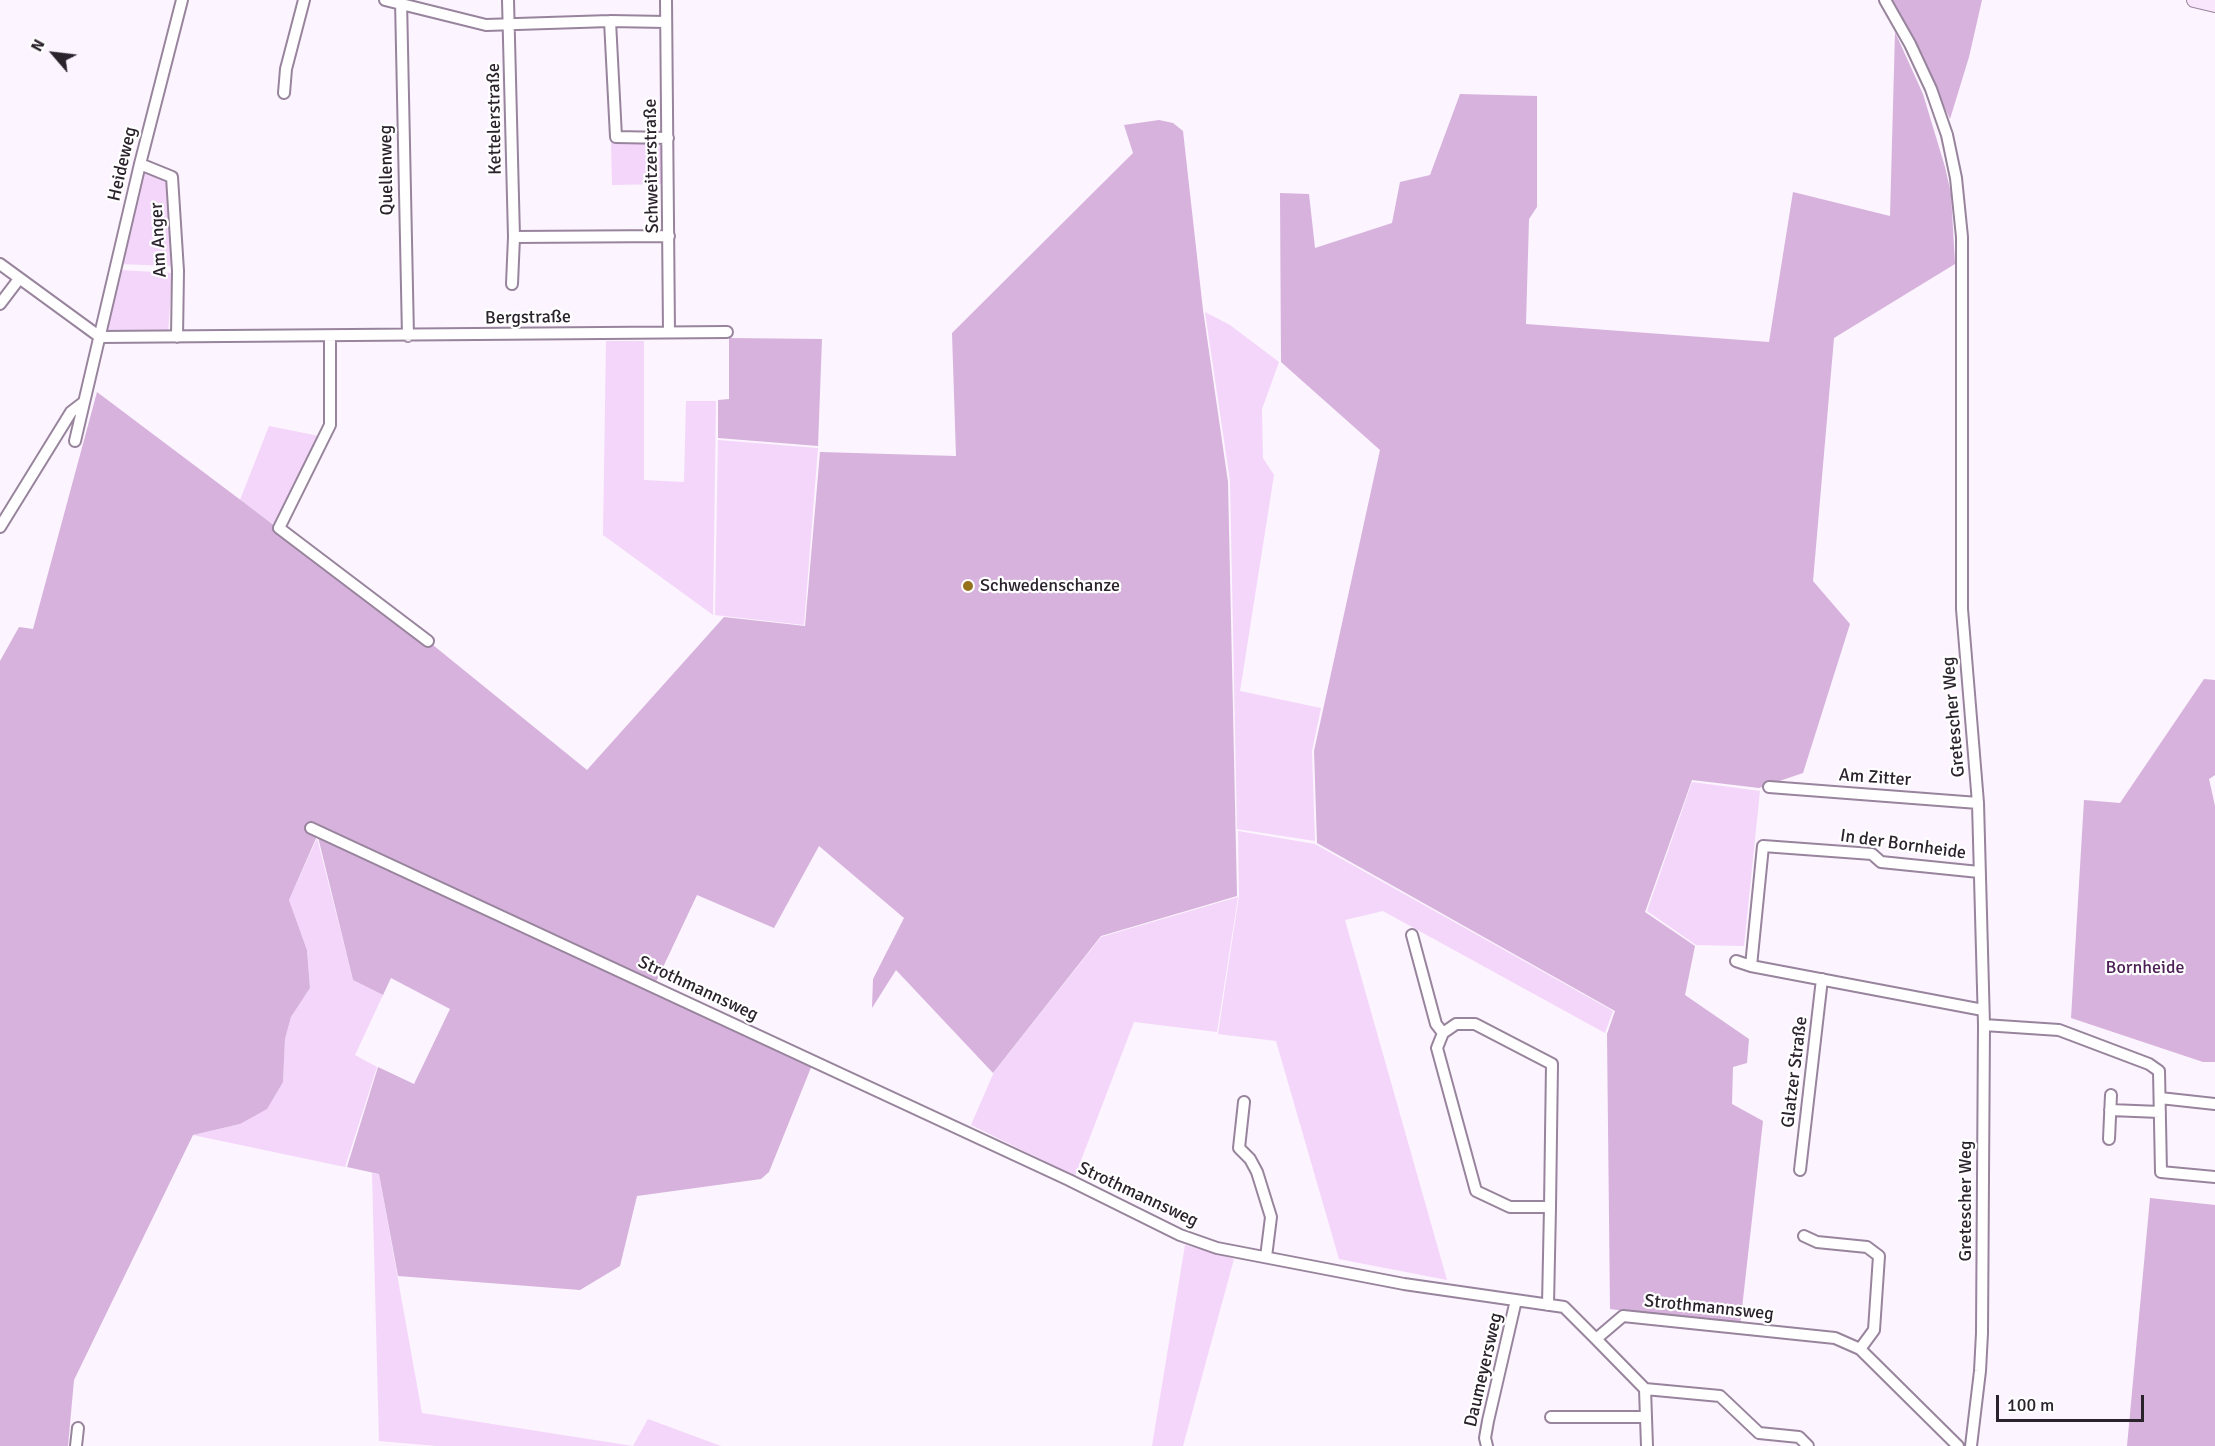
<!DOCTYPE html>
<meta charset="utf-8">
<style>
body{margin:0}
#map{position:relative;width:2215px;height:1446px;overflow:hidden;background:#fcf4fe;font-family:Signika,sans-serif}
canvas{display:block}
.north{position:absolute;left:24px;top:24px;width:60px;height:60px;-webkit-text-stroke:4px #fff;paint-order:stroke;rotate:298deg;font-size:16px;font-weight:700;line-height:24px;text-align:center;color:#2b232c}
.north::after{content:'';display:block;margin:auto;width:21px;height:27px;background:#2b232c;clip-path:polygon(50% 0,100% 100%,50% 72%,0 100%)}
.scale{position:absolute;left:1996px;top:1395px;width:148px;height:27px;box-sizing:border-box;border:3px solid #2b232c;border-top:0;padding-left:8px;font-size:18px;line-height:21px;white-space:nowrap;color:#2b232c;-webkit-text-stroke:4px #fff;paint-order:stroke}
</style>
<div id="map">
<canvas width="2215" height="1446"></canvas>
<div class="north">N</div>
<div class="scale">100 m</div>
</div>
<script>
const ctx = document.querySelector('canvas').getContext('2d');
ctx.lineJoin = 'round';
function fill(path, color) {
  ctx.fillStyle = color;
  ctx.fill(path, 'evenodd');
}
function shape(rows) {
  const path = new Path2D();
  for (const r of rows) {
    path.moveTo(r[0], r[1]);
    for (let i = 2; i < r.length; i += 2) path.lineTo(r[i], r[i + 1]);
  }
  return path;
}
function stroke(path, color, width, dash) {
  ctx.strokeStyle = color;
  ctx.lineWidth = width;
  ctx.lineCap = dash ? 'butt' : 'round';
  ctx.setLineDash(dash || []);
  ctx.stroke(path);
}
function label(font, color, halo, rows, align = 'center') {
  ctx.font = font + ' Signika,sans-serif';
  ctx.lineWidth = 4.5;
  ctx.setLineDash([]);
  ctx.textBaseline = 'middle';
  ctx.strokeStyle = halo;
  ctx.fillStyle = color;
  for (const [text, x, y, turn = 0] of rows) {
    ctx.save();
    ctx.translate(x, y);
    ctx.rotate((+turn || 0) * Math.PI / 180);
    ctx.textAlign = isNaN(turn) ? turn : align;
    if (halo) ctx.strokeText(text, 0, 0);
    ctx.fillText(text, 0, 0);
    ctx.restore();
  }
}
fill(shape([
 [611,142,661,142,661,184,612,185],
 [143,168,169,178,171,266,120,264],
 [119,270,172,273,168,335,105,334],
 [1205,312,1230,325,1279,362,1262,409,1263,458,1274,475,1240,691,1321,708,1312,751,1315,841,1237,829,1230,481],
 [606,341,644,341,644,480,684,482,686,401,716,401,713,615,603,535],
 [269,426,319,436,279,528,240,500],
 [718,440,818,448,804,625,715,615],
 [1692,782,1760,791,1744,946,1696,945,1647,911],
 [1238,831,1315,844,1613,1011,1605,1033,1383,911,1345,920,1447,1280,1339,1259,1276,1041,1218,1034,1239,896],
 [317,838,353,980,383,995,355,1055,377,1067,345,1167,193,1135,240,1124,283,1082,285,1039,291,1017,310,988,307,950,289,900],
 [1238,897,1217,1032,1134,1022,1075,1176,971,1125,994,1072,1101,937],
 [372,1173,379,1174,422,1413,633,1446,437,1446,379,1441],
 [1185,1245,1234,1259,1183,1446,1152,1446],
 [648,1419,721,1446,633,1446]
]), '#f4d6fa');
fill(shape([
 [1892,0,1982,0,1969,57,1950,119],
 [1895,32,1923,94,1945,167,1951,194,1955,264,1834,338,1813,581,1850,624,1803,773,1759,788,1692,780,1645,912,1695,946,1685,995,1749,1039,1747,1063,1733,1067,1732,1104,1763,1121,1740,1326,1610,1309,1607,1034,1615,1011,1317,843,1314,751,1380,450,1281,362,1280,193,1309,194,1315,248,1392,223,1400,182,1430,175,1460,94,1537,96,1537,207,1529,219,1526,324,1769,342,1793,192,1890,216],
 [1159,120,1173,123,1183,131,1203,310,1228,482,1237,896,1101,936,993,1073,896,970,872,1008,873,979,904,918,819,846,774,928,697,895,656,982,321,827,289,900,307,950,310,988,291,1017,285,1039,283,1082,267,1109,240,1124,193,1135,74,1380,68,1446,0,1446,0,661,19,627,33,629,97,392,428,641,587,770,724,617,805,626,820,452,956,456,952,333,1133,153,1124,125],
 [729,338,822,339,818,446,718,438,718,400,729,399],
 [2204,679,2215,680,2215,775,2209,779,2215,806,2215,1062,2203,1062,2071,1018,2084,800,2120,803],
 [318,837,812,1065,769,1172,761,1179,637,1196,620,1266,580,1290,398,1276,379,1174,347,1167,378,1067,414,1084,450,1009,391,978,383,995,353,980],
 [2150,1198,2215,1205,2215,1446,2127,1446]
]), '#d6b2dd');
const street = shape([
 [385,0,486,25,610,21,666,22],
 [401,0,408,336],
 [508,0,514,237,512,284],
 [666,0,669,332],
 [1885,0,1910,44,1931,89,1947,135,1956,178,1962,237,1962,609,1978,803,1984,1025,1982,1333,1980,1371,1971,1446],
 [610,21,616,137,668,138],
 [284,93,286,69,304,0],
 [140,164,172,177,178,271,177,337],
 [514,237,669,236],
 [0,264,100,337,727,332],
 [0,304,19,279],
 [330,336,330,425,279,528,428,641],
 [75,441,140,164,182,0],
 [0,527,71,412,84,402],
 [1769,787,1978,803],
 [311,828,1069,1180,1180,1235,1217,1248,1404,1284,1564,1307,1596,1339,1623,1316,1835,1338,1860,1349,1958,1446],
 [1412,935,1436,1024,1443,1033],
 [1736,961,1751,966,1983,1010],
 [1751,966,1763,846,1872,854,1881,862,1979,872],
 [1984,1025,2059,1030,2149,1064,2159,1071,2161,1172,2215,1177],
 [2160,1098,2215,1104],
 [1244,1102,1239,1148,1250,1159,1257,1172,1271,1217,1266,1257],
 [2110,1110,2160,1112],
 [2109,1139,2111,1095],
 [1800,1170,1822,979],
 [1804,1236,1817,1242,1867,1247,1879,1256,1874,1330,1860,1349],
 [1548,1305,1550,1207,1552,1064,1475,1024,1456,1024,1443,1033,1437,1048,1476,1191,1510,1207,1550,1207],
 [1596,1339,1645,1389,1647,1446],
 [1645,1389,1720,1396,1759,1433,1799,1437,1808,1446],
 [1551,1417,1646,1417],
 [76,1446,78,1428],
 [1487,1446,1485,1438,1488,1421,1516,1300]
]);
const secondary = shape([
 [2194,0,2215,5]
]);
stroke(street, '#98849c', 14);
stroke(secondary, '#98849c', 16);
stroke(street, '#fff', 10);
stroke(secondary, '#f9e6fd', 14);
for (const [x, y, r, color] of [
 [968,586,6,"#96711b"]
]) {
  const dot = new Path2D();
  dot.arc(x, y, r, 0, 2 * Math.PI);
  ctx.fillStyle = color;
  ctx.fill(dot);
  stroke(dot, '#fff', 2);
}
label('18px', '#2b232c', '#fff', [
 ["Kettelerstraße",495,119,-91],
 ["Heideweg",123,164,-77],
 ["Schweitzerstraße",652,166,-91],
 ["Quellenweg",387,170,-91],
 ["Am Anger",159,240,-93],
 ["Bergstraße",528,318,-1],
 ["Gretescher Weg",1954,717,-95],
 ["Am Zitter",1875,778,4],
 ["In der Bornheide",1903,845,8],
 ["Strothmannsweg",698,989,25],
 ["Glatzer Straße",1795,1072,-83],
 ["Strothmannsweg",1138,1195,25],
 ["Gretescher Weg",1966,1201,-90],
 ["Strothmannsweg",1709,1308,6],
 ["Daumeyersweg",1484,1370,-77]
]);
label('18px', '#2b232c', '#fff', [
 ["Schwedenschanze",980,586]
], 'left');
label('18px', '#4d2156', '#fff', [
 ["Bornheide",2145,968]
]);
</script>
